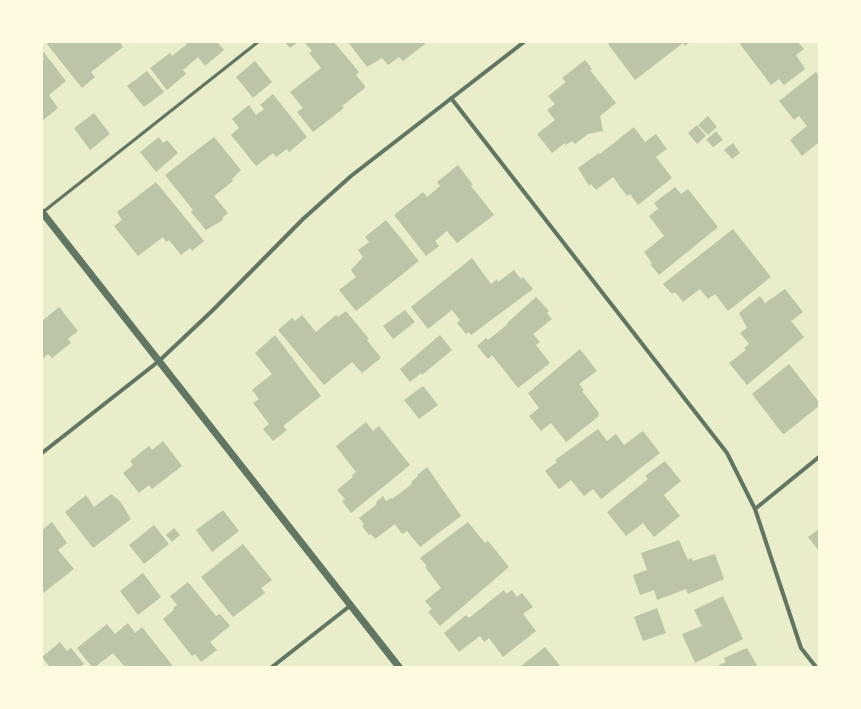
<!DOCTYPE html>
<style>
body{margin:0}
#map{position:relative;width:861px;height:709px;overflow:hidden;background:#e9edc9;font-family:"Noto Sans",sans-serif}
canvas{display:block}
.frame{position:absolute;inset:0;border:43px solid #fefae0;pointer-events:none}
</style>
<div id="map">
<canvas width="861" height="709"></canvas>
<div class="frame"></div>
</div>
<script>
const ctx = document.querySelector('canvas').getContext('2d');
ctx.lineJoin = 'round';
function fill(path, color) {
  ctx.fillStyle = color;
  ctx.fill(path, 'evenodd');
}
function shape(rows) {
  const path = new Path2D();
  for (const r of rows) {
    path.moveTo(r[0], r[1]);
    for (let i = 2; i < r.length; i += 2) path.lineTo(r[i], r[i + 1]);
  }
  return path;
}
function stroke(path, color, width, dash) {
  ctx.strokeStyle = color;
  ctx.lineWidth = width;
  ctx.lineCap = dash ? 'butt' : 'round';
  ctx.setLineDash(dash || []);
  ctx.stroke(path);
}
fill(shape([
 [50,42,120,42,123,47,91,72,95,77,82,88,47,44],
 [186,42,217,42,224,50,205,66,198,57,183,70,186,74,167,90,150,68,170,53,172,56,187,44],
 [285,42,298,42,290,48],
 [304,42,334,42,359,72,356,75,365,86,365,88,342,106,344,108,313,132,297,112,303,108,290,92,321,68,309,53,312,51],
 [348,42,424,42,425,44,403,61,399,57,388,65,382,58,367,67],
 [610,42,690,42,685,46,683,43,635,80,608,44],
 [742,42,798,42,804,49,796,55,805,69,784,85,779,79,771,85,740,44],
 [42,50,66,81,49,95,58,108,42,121],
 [585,60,592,69,590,70,616,103,600,116,603,131,588,134,575,144,572,141,566,145,565,143,552,153,537,134,555,120,547,110,555,104,548,96,566,82,562,78],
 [255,61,272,82,253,98,236,77],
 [147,71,164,92,144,107,127,86],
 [816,72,819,76,819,142,802,156,790,140,807,126,799,116,794,120,779,101],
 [273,94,307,137,289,152,287,149,276,157,273,153,256,166,231,135,239,128,232,119,249,105,256,115,264,109,260,105],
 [94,113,110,134,90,150,74,128],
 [708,116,717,127,708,135,698,125],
 [697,125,706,136,697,144,688,133],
 [634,127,645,142,656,134,667,149,656,157,672,178,638,205,630,194,627,196,613,177,596,190,591,184,589,186,578,168,599,153,600,154],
 [716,131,723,140,713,147,706,140],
 [159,137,163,143,167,140,178,153,156,172,140,152],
 [214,137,241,170,232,179,233,181,214,196,228,213,222,218,223,220,206,230,191,212,193,210,165,175],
 [733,143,740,153,732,159,724,150],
 [458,165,473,185,471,186,494,215,457,243,447,231,435,241,439,246,426,256,394,215,423,192,427,197,440,186,437,182],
 [156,182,204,241,192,251,190,248,181,255,169,240,166,242,163,237,138,256,114,226,122,220,117,212],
 [675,187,681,194,688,189,718,227,659,275,650,264,652,263,644,252,664,236,649,216,658,209,654,203],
 [386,220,419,261,356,311,339,290,356,277,351,270,363,257,358,250,369,242,365,237],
 [733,229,771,277,728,311,715,294,708,299,700,289,683,302,675,292,672,294,663,284],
 [472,258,491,284,497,279,498,282,514,270,521,279,523,277,533,289,471,335,469,332,466,334,457,323,460,320,452,310,428,329,411,307],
 [785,289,803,312,791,321,804,337,747,385,729,363,746,350,744,348,749,344,740,333,747,328,739,313,760,296,765,303],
 [536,297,549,311,547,313,552,319,533,334,540,342,536,345,550,363,518,388,492,355,488,359,477,346,486,338,488,340,508,324,507,323],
 [59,307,78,331,68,339,71,343,52,358,48,354,42,359,42,321],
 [405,310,415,322,393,339,383,326],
 [346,311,369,339,367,340,381,358,362,373,352,362,324,385,278,330,292,318,295,321,302,315,316,332,336,315,338,317],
 [275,335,321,396,283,426,287,430,273,441,263,429,269,424,253,403,259,399,252,390,272,374,255,353],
 [440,335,452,350,422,375,421,373,410,382,400,369],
 [580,349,597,371,579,384,584,390,582,391,599,413,598,415,599,416,566,442,551,423,541,431,529,416,539,408,528,393],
 [789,364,819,402,819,406,784,434,782,433,752,394],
 [423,386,438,405,419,419,404,400],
 [366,422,373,431,379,426,410,465,351,513,342,501,345,499,337,490,353,477,352,475,356,472,336,446],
 [598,429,607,441,616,434,624,445,643,431,660,453,601,499,593,489,584,496,571,480,559,489,545,471,557,462,555,460],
 [163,441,182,466,152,489,149,485,139,493,123,473,133,465,130,461,149,446,152,450],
 [665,461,681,481,664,495,680,516,654,537,643,523,626,536,607,512,648,479,645,476],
 [427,467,461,516,420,547,407,531,402,534,395,524,375,539,371,534,369,535,362,526,364,524,359,518,377,504,376,502,383,496,386,501,391,498,392,499,412,484,411,482,418,476,417,475],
 [111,494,120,501,131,519,93,548,65,512,86,495,94,507],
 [223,510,239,531,212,552,196,530],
 [52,522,67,543,58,550,74,569,42,594,42,530],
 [468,522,485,543,488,541,509,567,440,626,428,612,432,609,425,601,441,588,425,567,427,566,420,558],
 [154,525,169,544,144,564,129,545],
 [174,528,180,535,172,542,166,535],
 [819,529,819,551,808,537],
 [679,540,688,560,691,558,693,561,715,554,724,579,688,594,686,589,657,600,654,590,640,595,633,575,647,570,641,553],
 [243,544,272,580,261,588,265,593,233,617,201,577],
 [143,573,161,597,138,615,120,591],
 [188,582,216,616,220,614,230,626,210,642,217,650,201,662,195,654,192,656,163,619,174,610,173,608,177,605,170,596],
 [504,590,506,594,512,590,517,597,522,593,533,607,523,614,536,631,503,657,489,638,484,642,480,636,459,652,444,633,466,615,469,618],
 [723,596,743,639,695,663,682,634,702,626,694,610],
 [657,608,666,633,643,641,634,617],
 [128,623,135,633,142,627,172,665,170,667,125,667,113,653,95,667,92,667,77,648,107,624,115,634],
 [60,642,67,651,71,648,84,664,80,667,50,667,42,657],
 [545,647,561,667,520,667],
 [747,648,758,667,715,667,726,662,724,658]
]), '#bcc5a7');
stroke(shape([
 [43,212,258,42]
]), '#617663', 3);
stroke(shape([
 [451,98,727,453,755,509,801,648,816,667],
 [42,453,159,361,212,311,303,219,351,176,524,42],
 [755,509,819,457],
 [272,667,351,605]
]), '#617663', 4);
stroke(shape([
 [42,212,399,667]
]), '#617663', 7);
</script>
